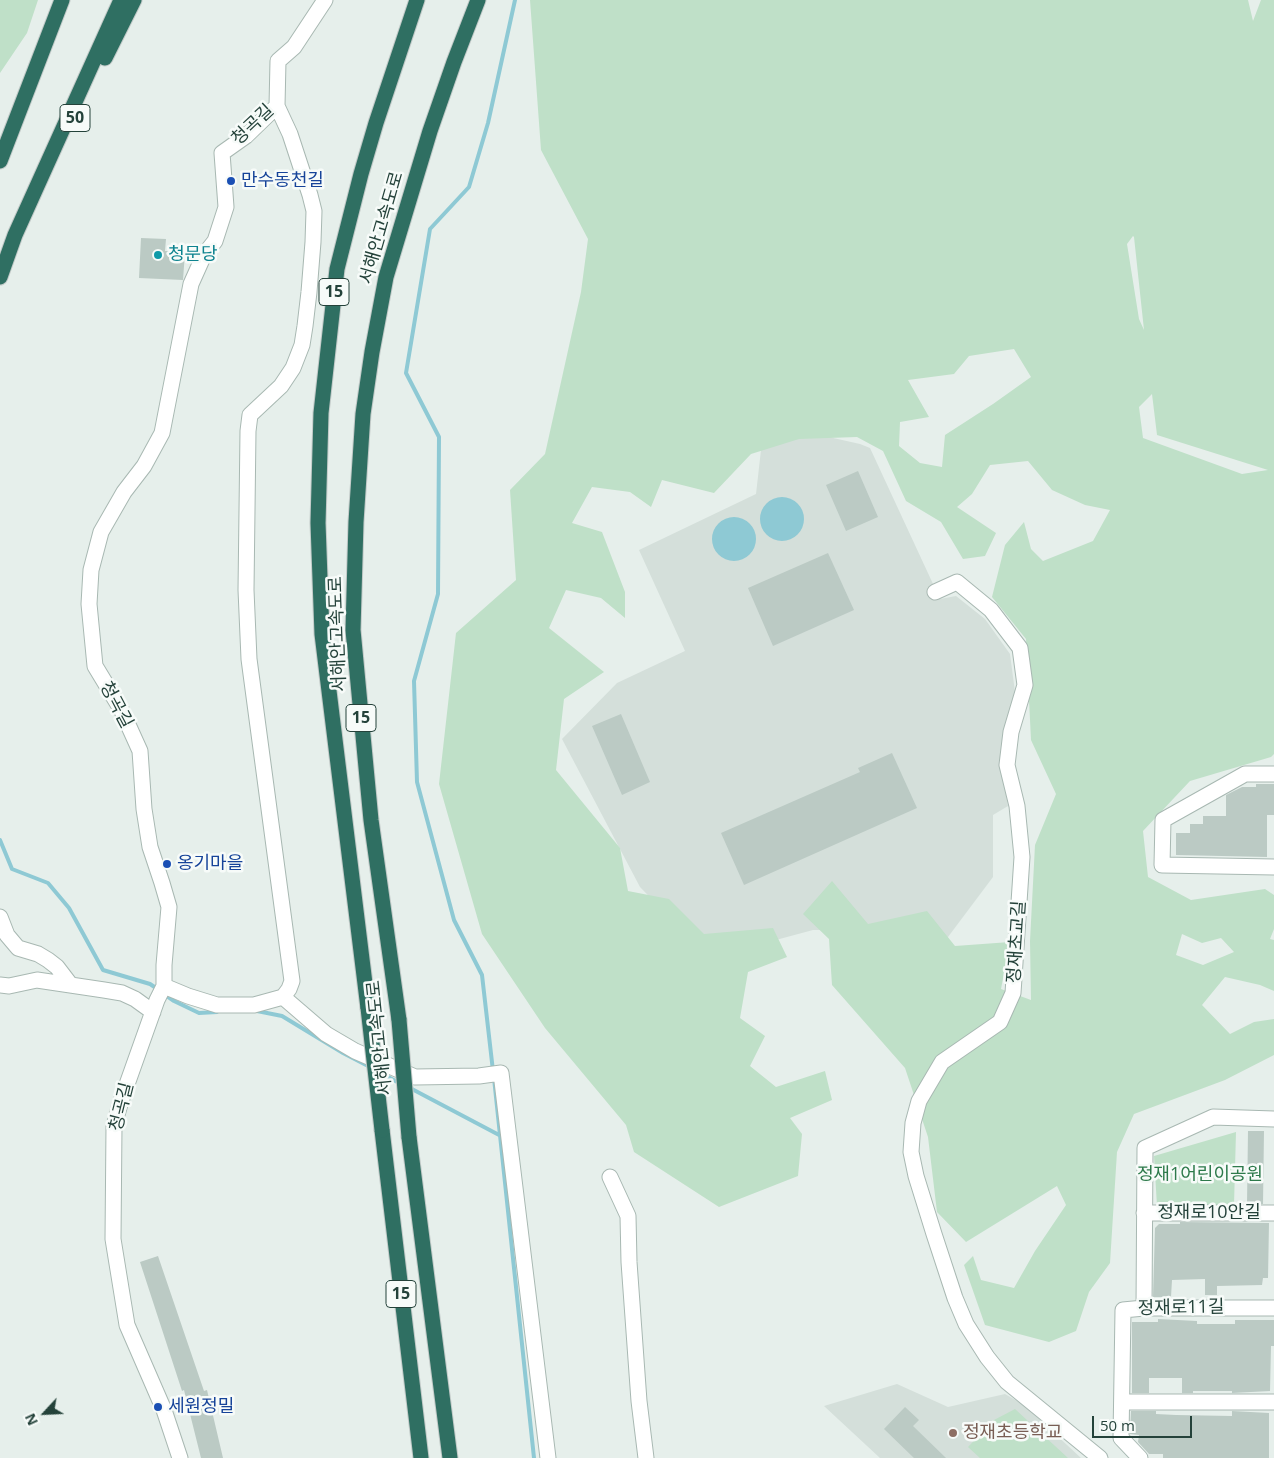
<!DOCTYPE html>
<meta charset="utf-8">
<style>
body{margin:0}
#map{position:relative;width:1274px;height:1458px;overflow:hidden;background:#e6efeb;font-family:"Open Sans",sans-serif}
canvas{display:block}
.north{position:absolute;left:20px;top:1388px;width:50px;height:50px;-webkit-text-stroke:4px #f7fbf9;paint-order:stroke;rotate:245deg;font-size:14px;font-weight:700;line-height:20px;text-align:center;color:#24423a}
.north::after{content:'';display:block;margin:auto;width:18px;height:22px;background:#24423a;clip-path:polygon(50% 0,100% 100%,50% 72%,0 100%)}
.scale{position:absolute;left:1092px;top:1416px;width:100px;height:22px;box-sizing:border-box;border:2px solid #24423a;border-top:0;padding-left:6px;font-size:15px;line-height:18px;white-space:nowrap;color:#24423a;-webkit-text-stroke:4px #f7fbf9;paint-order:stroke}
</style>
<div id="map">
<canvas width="1274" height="1458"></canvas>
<div class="north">N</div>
<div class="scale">50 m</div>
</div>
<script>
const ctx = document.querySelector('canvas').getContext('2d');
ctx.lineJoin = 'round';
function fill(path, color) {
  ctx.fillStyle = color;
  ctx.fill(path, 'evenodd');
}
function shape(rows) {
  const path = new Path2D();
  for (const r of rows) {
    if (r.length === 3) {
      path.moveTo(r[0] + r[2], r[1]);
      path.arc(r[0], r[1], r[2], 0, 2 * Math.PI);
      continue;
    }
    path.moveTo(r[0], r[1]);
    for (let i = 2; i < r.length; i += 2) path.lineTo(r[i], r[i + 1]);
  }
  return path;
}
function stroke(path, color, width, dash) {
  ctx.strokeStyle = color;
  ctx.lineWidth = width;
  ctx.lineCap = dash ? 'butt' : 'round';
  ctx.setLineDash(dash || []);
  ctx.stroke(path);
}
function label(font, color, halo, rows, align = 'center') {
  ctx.font = font + ' "Open Sans","Noto Sans KR",sans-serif';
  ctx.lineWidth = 5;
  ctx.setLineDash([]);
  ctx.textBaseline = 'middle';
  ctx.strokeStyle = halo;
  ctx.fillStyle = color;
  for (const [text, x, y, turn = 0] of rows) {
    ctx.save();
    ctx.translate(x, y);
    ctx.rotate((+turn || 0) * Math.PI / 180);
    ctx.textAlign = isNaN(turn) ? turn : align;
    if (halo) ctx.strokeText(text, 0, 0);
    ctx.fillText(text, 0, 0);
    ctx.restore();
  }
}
fill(shape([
 [811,433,860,444,870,448,940,599,956,596,985,619,1010,654,1015,692,1006,725,1000,757,1008,806,993,815,993,877,939,949,848,930,813,930,761,944,684,932,640,887,562,739,617,683,685,651,639,550,756,494,761,450],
 [897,1384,948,1407,1005,1394,1024,1405,1081,1458,880,1458,824,1406]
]), '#d4dfda');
fill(shape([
 [0,0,38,0,27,33,0,73],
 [530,0,1248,0,1253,21,1261,0,1274,0,1274,754,1271,757,1190,781,1143,831,1148,877,1191,900,1265,889,1274,895,1274,929,1270,939,1274,940,1274,991,1260,985,1225,977,1202,1005,1230,1034,1254,1022,1274,1019,1274,1055,1225,1080,1134,1114,1117,1152,1110,1263,1089,1292,1076,1331,1049,1342,985,1325,964,1265,973,1256,981,1280,1014,1288,1035,1251,1066,1205,1057,1186,966,1242,937,1212,928,1137,905,1068,832,985,829,939,803,914,832,881,868,924,927,911,955,946,1010,942,1001,989,1031,1000,1030,941,1035,845,1056,794,1031,740,1026,639,992,597,1005,545,1024,522,1031,549,1043,561,1093,541,1110,510,1085,505,1052,490,1028,461,990,465,972,494,957,507,996,533,985,556,963,559,941,522,906,501,883,451,857,437,799,439,751,454,714,493,662,480,651,507,630,492,592,487,572,523,602,532,625,592,625,618,601,598,566,590,549,628,604,672,564,699,556,770,620,848,628,891,669,899,704,934,773,928,787,957,748,972,740,1018,765,1036,750,1066,776,1087,825,1071,832,1100,790,1118,802,1134,798,1176,719,1207,634,1152,626,1125,545,1028,482,934,439,784,456,633,516,580,510,490,545,454,581,292,588,239,541,150],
 [1133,236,1134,237,1144,330,1139,319,1127,244],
 [1014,349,1031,377,993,404,945,435,942,467,920,463,899,446,900,422,929,417,908,380,954,374,969,356],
 [1152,394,1157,435,1268,470,1242,474,1143,438,1139,407],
 [1182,934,1202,943,1221,938,1234,952,1203,965,1176,955],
 [1236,1132,1234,1205,1157,1206,1154,1156],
 [1015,1409,1068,1458,980,1458,968,1447,994,1420]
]), '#bfe0c8');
fill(shape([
 [782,519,22],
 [734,539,22]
]), '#8ec9d4');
stroke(shape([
 [0,840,12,869,48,883,69,908,103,970,150,984,159,990],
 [164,994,174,1001,199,1013,217,1012],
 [257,1011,282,1016,343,1053,370,1067],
 [493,1071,482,975,454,920,417,782,414,681,438,594,439,437,406,373,430,229,469,187,488,123,515,0],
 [379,1072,401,1084],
 [494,1078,534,1458],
 [410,1088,501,1136]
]), '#8ec9d4', 4);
fill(shape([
 [141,238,166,239,165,251,185,252,183,280,139,278],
 [858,471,878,517,846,531,826,485],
 [828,553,854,610,773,646,748,588],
 [621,714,650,782,622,795,592,726],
 [892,753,917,808,744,885,721,833,860,772,858,768],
 [1256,784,1274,784,1274,815,1267,815,1267,857,1176,855,1176,833,1190,833,1190,824,1203,824,1203,816,1226,816,1226,795,1242,787,1256,787],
 [1248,1131,1264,1131,1263,1204,1247,1204],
 [1180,1222,1269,1223,1268,1278,1263,1278,1262,1285,1217,1286,1217,1295,1205,1295,1205,1279,1172,1280,1171,1297,1153,1297,1155,1228,1159,1224,1180,1224],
 [158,1256,204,1391,207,1390,223,1458,201,1458,184,1390,182,1391,140,1262],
 [1158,1319,1197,1321,1197,1324,1235,1324,1235,1320,1274,1320,1274,1346,1271,1346,1270,1391,1232,1393,1232,1391,1193,1391,1193,1393,1182,1393,1182,1378,1149,1378,1149,1393,1132,1393,1132,1322,1158,1322],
 [905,1407,919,1420,913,1426,946,1458,914,1458,884,1429],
 [1131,1411,1156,1411,1156,1414,1176,1415,1232,1416,1232,1411,1269,1413,1269,1458,1163,1458,1163,1454,1149,1454,1138,1442,1139,1435,1130,1434]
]), '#bbcac4');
const minor = shape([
 [935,592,957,582,991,610,1020,648,1025,685,1011,732,1007,765,1017,806,1022,857,1013,993,1000,1022,942,1062,919,1101,913,1123,911,1152,916,1176,934,1234,955,1298,966,1324,987,1357,1007,1382,1100,1458],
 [1274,774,1245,774,1163,820,1162,865,1274,867],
 [0,917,7,935,18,948,38,954,48,960,57,967,70,984],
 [0,985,9,986,37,980,104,990,122,993,135,999,153,1012],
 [164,986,188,996,217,1005,254,1005,283,997,289,989,292,981,249,659,246,590,248,431,250,415,281,386,293,368,302,345,305,326,309,292,313,242,314,211,310,195,290,134,277,106],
 [283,997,326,1034,355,1051,415,1077,479,1076,501,1073,548,1458],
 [610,1177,628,1216,629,1262,639,1401,646,1458],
 [1144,1213,1274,1213],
 [1144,1308,1145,1148,1213,1117,1274,1119],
 [1122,1402,1274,1402],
 [180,1458,164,1410,127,1325,113,1239,114,1126,120,1104,157,1000,164,986,164,965,169,907,162,883,150,847,144,809,140,751,121,709,95,666,89,604,91,570,101,532,124,492,144,466,162,433,191,284,204,255,215,241,226,207,222,153,246,136,277,106,278,61,294,47,325,0],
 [1140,1458,1121,1438,1123,1310,1144,1308,1274,1308]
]);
const highway = shape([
 [105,58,134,0],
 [0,161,62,0],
 [0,277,15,235,121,0],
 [368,1008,322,634,318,523,321,413,337,269,361,174,376,123,417,0],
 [399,1020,371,820,353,630,356,522,363,414,372,352,386,277,430,131,454,62,478,0],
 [382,1130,421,1458],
 [409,1137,450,1458]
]);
stroke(minor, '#a8b8b2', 17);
stroke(highway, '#c2cac8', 17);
stroke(minor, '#fff', 15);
stroke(highway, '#2f6f62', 15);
const highwayBridge = shape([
 [368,1008,382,1130],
 [399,1020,409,1137]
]);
stroke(highwayBridge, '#c2cac8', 17, []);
stroke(highwayBridge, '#2f6f62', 15);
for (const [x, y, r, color] of [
 [231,181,5,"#1a4fb4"],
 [158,255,5,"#0f9aa8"],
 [167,864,5,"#1a4fb4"],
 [158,1407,5,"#1a4fb4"],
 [953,1433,5,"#8d6e63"]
]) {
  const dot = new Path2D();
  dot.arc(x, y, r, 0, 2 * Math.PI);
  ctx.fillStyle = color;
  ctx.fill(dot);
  stroke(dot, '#f7fbf9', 2);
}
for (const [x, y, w] of [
 [75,118,30],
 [334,292,30],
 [361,718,30],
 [401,1294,30]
]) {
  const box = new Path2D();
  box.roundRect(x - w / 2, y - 13.5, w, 27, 4);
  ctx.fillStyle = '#f7fbf9';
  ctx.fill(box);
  stroke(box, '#24423a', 1);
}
label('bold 16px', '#24423a', null, [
 ["50",75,118],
 ["15",334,292],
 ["15",361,718],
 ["15",401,1294]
]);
label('18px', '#24423a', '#f7fbf9', [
 ["청곡길",253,125,-43],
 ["서해안고속도로",382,228,-74],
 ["서해안고속도로",338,634,-92],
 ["청곡길",116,705,62],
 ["정재초교길",1017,942,-86],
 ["서해안고속도로",380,1038,-96],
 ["청곡길",122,1107,-76],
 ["정재로10안길",1209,1213],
 ["정재로11길",1181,1308,-1]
]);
label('18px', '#164399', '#f7fbf9', [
 ["만수동천길",241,181],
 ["옹기마을",177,864],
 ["세원정밀",168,1407]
], 'left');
label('18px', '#0d838f', '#f7fbf9', [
 ["청문당",168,255]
], 'left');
label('18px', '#2d7a4b', '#f7fbf9', [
 ["정재1어린이공원",1200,1175]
]);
label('18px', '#785e54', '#f7fbf9', [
 ["정재초등학교",963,1433]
], 'left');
</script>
